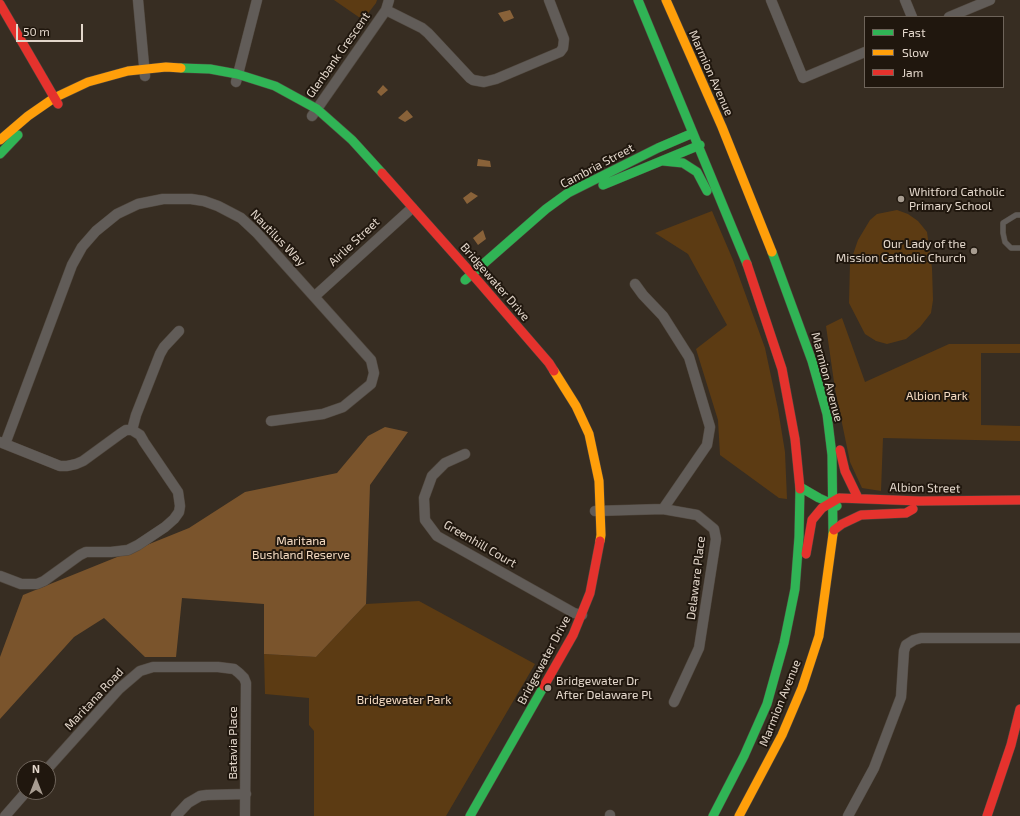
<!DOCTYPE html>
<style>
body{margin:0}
#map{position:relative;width:1020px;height:816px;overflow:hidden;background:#372d22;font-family:"Exo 2",sans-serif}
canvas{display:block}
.legend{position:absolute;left:864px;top:16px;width:140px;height:72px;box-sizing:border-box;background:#20170e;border:1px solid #6e645a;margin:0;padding:5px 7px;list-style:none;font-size:12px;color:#e3d7cb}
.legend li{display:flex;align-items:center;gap:8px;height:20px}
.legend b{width:20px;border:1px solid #6e645a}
.north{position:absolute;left:16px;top:760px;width:40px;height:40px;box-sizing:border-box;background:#20170e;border:1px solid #6e645a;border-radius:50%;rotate:0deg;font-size:11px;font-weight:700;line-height:16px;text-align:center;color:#e3d7cb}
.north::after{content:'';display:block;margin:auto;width:14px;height:18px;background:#a79c90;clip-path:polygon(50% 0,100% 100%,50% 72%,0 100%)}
.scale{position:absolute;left:16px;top:24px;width:67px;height:18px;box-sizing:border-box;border:2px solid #e3d7cb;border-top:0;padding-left:5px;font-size:12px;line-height:14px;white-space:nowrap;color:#e3d7cb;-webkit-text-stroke:3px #20170e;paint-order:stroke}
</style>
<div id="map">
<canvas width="1020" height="816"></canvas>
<ul class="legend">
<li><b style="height:5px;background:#30b455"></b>Fast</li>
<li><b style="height:5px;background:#ff9f0a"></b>Slow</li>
<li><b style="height:5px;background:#e5322d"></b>Jam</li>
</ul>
<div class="north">N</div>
<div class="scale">50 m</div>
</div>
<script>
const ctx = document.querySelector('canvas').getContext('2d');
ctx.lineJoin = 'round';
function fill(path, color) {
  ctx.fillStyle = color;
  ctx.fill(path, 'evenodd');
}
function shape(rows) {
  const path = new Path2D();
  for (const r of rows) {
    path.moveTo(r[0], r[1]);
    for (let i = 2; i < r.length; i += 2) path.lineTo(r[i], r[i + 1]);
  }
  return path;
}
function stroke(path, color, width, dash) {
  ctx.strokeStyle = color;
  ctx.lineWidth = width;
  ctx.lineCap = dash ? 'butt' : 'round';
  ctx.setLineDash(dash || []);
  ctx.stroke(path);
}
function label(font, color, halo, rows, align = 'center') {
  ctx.font = font + ' "Exo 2",sans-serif';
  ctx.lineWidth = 4;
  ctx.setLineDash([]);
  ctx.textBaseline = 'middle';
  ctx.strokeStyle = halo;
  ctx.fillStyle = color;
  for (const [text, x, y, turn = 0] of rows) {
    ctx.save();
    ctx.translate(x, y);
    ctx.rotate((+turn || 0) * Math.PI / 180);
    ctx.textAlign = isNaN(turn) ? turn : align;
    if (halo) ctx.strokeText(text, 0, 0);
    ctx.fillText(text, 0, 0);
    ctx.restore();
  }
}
fill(shape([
 [334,0,377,0,376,3,363,20],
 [897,210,908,214,918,221,927,232,932,268,933,300,931,313,920,327,906,339,887,344,876,341,865,334,849,303,850,263,858,240,870,220,877,214],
 [712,211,733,260,765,348,778,409,785,452,787,499,779,498,720,455,718,420,696,349,727,325,688,254,655,233],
 [842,318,865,382,949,344,1020,344,1020,353,981,353,981,425,1020,426,1020,441,883,438,881,491,862,488,850,462,835,389,826,326],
 [419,601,535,664,446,816,314,816,314,731,309,725,309,698,265,694,264,654,316,657,366,604]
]), '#5c3b13');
fill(shape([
 [385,427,408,432,370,485,366,604,316,657,264,654,264,604,182,598,176,657,145,657,104,618,74,637,0,719,0,657,23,595,189,528,245,492,337,473,368,436]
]), '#7a542c');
fill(shape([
 [510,10,514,18,504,22,498,13],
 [383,85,388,90,381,96,377,92],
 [407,110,413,117,405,122,398,118],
 [478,159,490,161,491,167,477,166],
 [471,192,478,196,467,204,463,198],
 [483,230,486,239,478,245,473,238]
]), '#896239');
const lane = shape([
 [1020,215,1016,215,1003,223,1003,233,1005,242,1011,248,1020,248]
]);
const street = shape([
 [138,0,145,76],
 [771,0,803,78,865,52],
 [905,0,912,17],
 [386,10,422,28,428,33,470,78,473,80,484,82,496,79,560,52,563,48,564,39,549,0],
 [949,17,990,0],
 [236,82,257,0],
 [312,116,386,10,389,0],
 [635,284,643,295,663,316,689,357,710,427,707,445,663,509],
 [315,296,412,208],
 [132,430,136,415,160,354,164,347,179,331],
 [0,442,60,466,67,466,76,464,83,461,120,434,126,430,132,430,140,435,144,442,178,492,180,506,179,512,174,519,165,527,138,545,128,550,111,552,86,552,80,555,44,581,37,584,21,584,0,576],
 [5,444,72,265,82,247,96,231,117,214,138,204,163,199,191,199,204,201,218,206,241,218,257,233,371,360,374,373,371,384,343,407,323,414,271,421],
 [465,454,445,463,432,476,424,498,425,520,437,536,574,613,582,615],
 [595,511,663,509,697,515,714,529,716,539,699,648,674,702],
 [48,768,119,689,140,671,153,667,218,667,234,669,239,673,244,678,246,683,245,816],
 [5,816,26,792],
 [176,816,188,803,200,796,207,795,246,794],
 [610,816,610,815],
 [848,816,874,768,901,697,904,651,906,645,914,640,921,638,1020,638]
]);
const fast = shape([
 [638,0,747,264],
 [181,68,210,69,237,74,275,86,317,109,352,140,382,173],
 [0,154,18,135],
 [663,161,683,163,697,172,707,191],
 [603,185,700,145],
 [772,252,812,361,827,414,832,455,833,534],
 [465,280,546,209,568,193,658,148,693,133],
 [800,487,819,498,837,506],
 [470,816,544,686],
 [713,816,744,756,767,704,784,643,795,589,799,537,800,489]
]);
const slow = shape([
 [666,0,722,127,772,252],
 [0,140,28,116,54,98,88,82,128,71,166,67,181,68],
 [554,371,576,406,589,434,599,481,601,535,600,541],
 [739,816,782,735,802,688,819,636,833,534]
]);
const jam = shape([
 [0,4,58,104],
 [382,173,479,282,549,363,554,371],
 [747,264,782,369,795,439,800,489],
 [840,450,845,471,858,498],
 [834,530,842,524,861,515,906,513,913,509],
 [806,554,812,520,822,508,839,498,920,501,1020,500],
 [544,686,573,635,590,593,600,541],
 [987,816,1011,745,1020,709]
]);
stroke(lane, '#51483f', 6);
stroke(street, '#51483f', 11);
stroke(fast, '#51483f', 10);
stroke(slow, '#51483f', 10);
stroke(jam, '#51483f', 10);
stroke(lane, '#615c58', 5);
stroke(street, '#615c58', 10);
stroke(fast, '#30b455', 9);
stroke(slow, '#ff9f0a', 9);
stroke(jam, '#e5322d', 9);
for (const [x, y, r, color] of [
 [901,199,4,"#a79c90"],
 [974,251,4,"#a79c90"],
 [548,688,4,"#a79c90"]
]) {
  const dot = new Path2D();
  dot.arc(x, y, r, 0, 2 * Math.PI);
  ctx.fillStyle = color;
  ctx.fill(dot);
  stroke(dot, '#20170e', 1.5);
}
label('12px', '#e3d7cb', '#20170e', [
 ["Glenbank Crescent",338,55,-55],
 ["Marmion Avenue",711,73,66],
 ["Cambria Street",597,166,-28],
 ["Nautilus Way",278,238,46],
 ["Airlie Street",354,242,-43],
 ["Bridgewater Drive",495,282,49],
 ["Marmion Avenue",827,377,75],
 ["Albion Street",925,488,1],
 ["Greenhill Court",480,544,30],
 ["Delaware Place",696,578,-83],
 ["Bridgewater Drive",544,660,-62],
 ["Maritana Road",94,699,-47],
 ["Marmion Avenue",780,703,-68],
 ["Batavia Place",233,743,-90]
]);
label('12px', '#e3d7cb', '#20170e', [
 ["Whitford Catholic",909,192],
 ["Primary School",909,206],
 ["Our Lady of the",966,244,"right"],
 ["Mission Catholic Church",966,258,"right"],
 ["Bridgewater Dr",556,681],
 ["After Delaware Pl",556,695]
], 'left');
label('12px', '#f5dbc2', '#20170e', [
 ["Albion Park",937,396],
 ["Maritana",301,541],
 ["Bushland Reserve",301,555],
 ["Bridgewater Park",404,700]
]);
</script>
